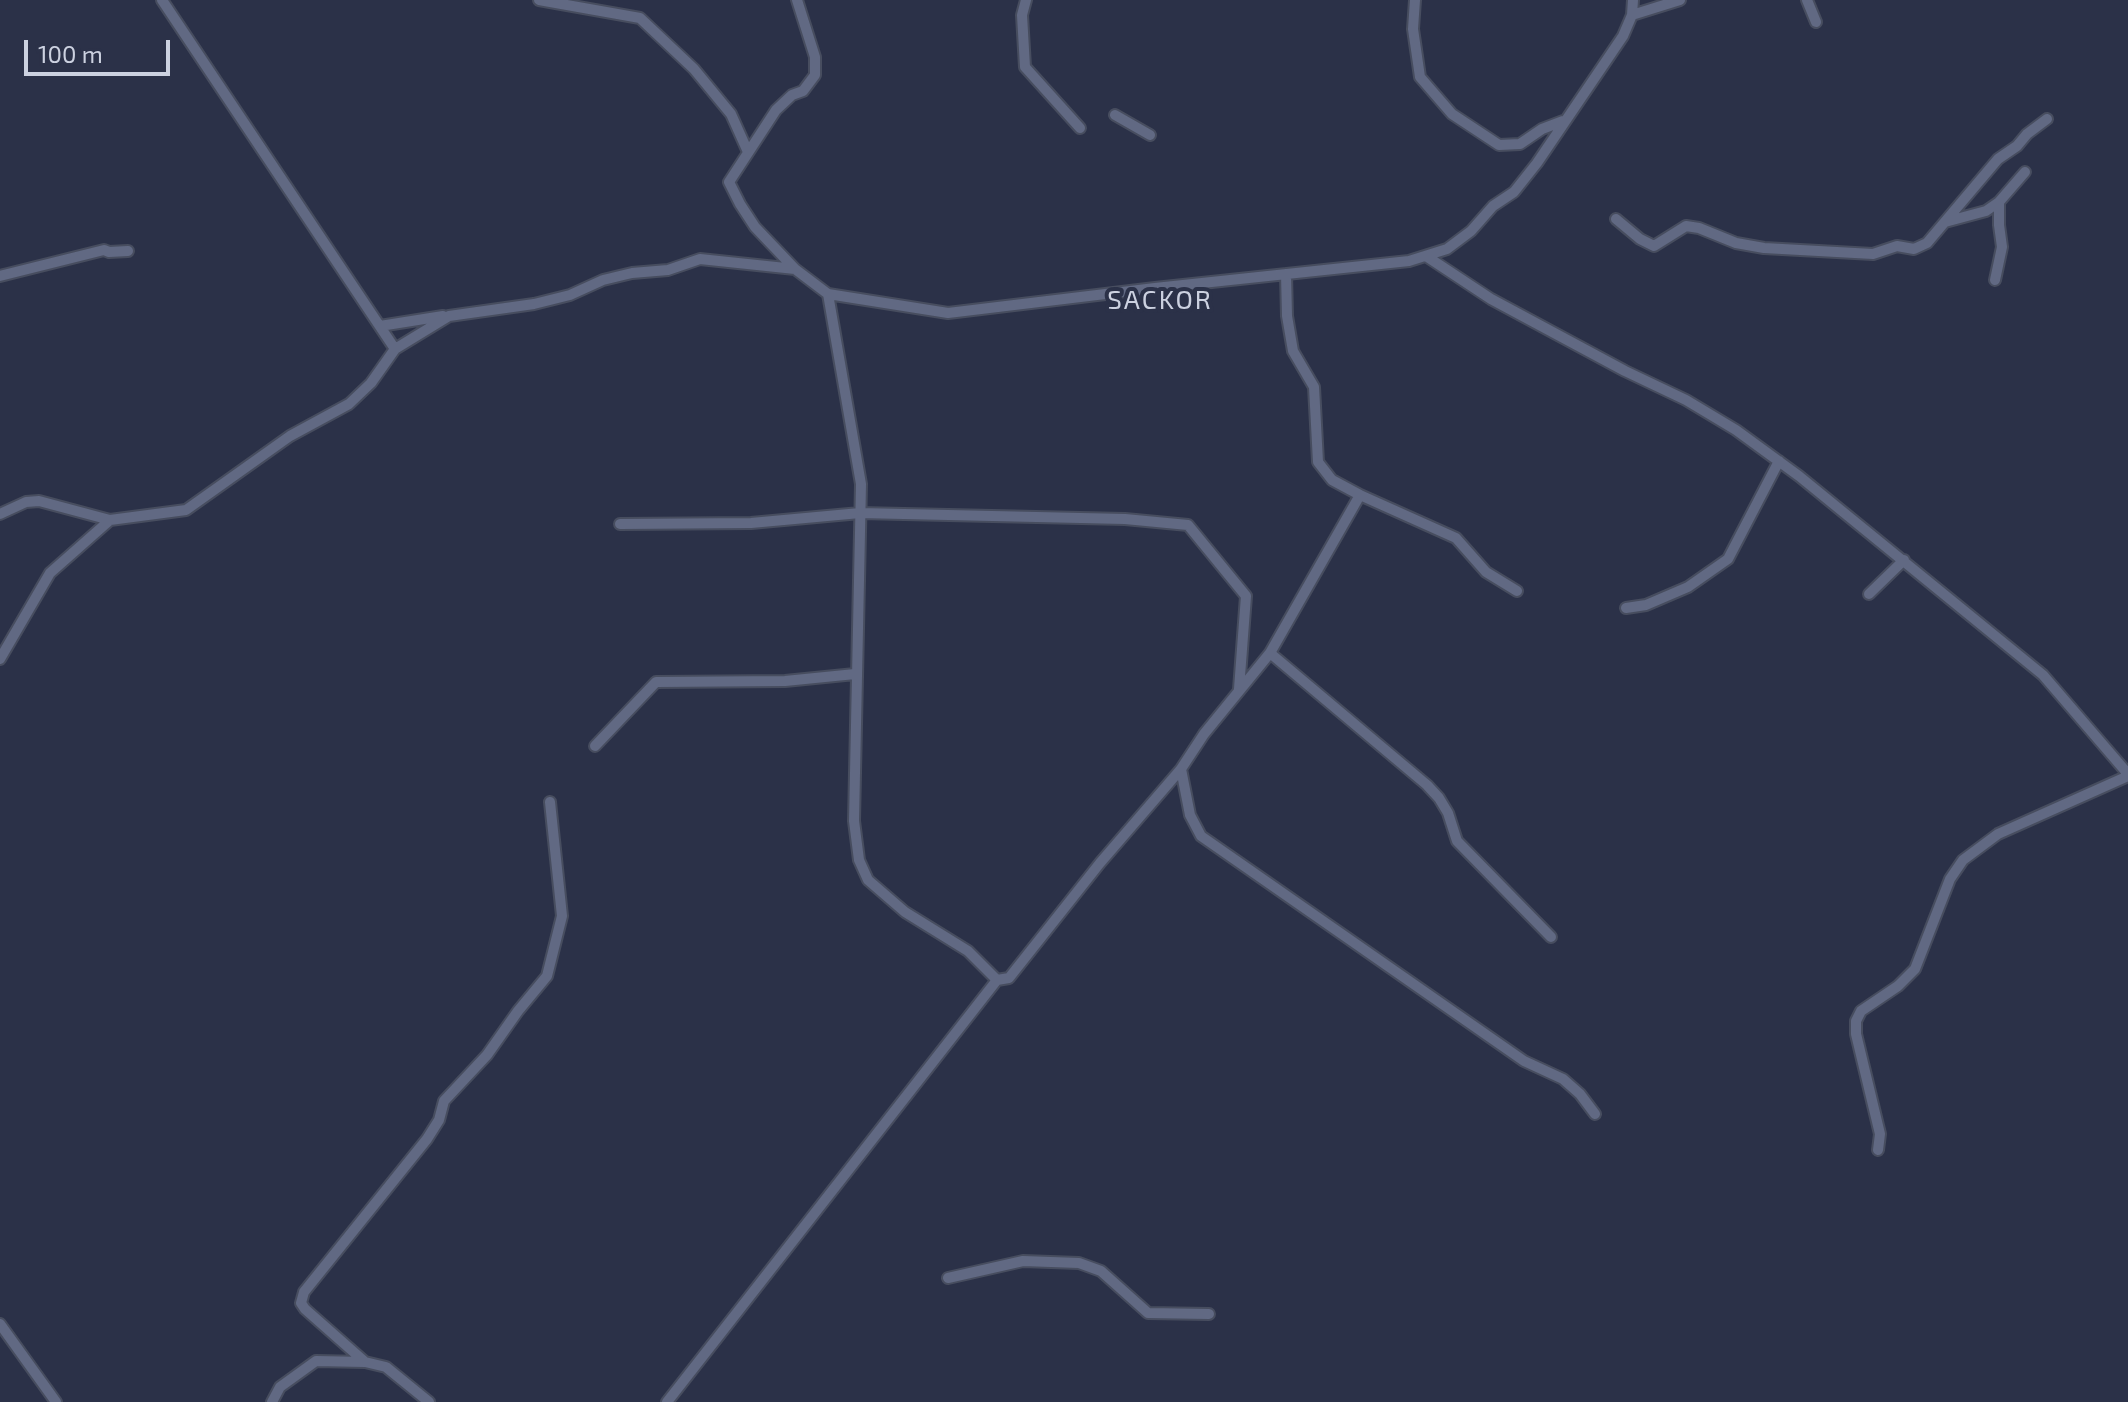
<!DOCTYPE html>
<style>
body{margin:0}
#map{position:relative;width:2128px;height:1402px;overflow:hidden;background:#2b3148;font-family:"Exo 2",sans-serif}
canvas{display:block}
.scale{position:absolute;left:24px;top:40px;width:146px;height:36px;box-sizing:border-box;border:4px solid #ccd1e0;border-top:0;padding-left:10px;font-size:24px;line-height:28px;white-space:nowrap;color:#ccd1e0;-webkit-text-stroke:6px #2b3148;paint-order:stroke}
</style>
<div id="map">
<canvas width="2128" height="1402"></canvas>
<div class="scale">100 m</div>
</div>
<script>
const ctx = document.querySelector('canvas').getContext('2d');
ctx.lineJoin = 'round';
function shape(rows) {
  const path = new Path2D();
  for (const r of rows) {
    path.moveTo(r[0], r[1]);
    for (let i = 2; i < r.length; i += 2) path.lineTo(r[i], r[i + 1]);
  }
  return path;
}
function stroke(path, color, width, dash) {
  ctx.strokeStyle = color;
  ctx.lineWidth = width;
  ctx.lineCap = dash ? 'butt' : 'round';
  ctx.setLineDash(dash || []);
  ctx.stroke(path);
}
function label(font, color, halo, rows, align = 'center') {
  ctx.font = font + ' "Exo 2",sans-serif';
  ctx.lineWidth = 8;
  ctx.setLineDash([]);
  ctx.textBaseline = 'middle';
  ctx.strokeStyle = halo;
  ctx.fillStyle = color;
  for (const [text, x, y, turn = 0] of rows) {
    ctx.save();
    ctx.translate(x, y);
    ctx.rotate((+turn || 0) * Math.PI / 180);
    ctx.textAlign = isNaN(turn) ? turn : align;
    if (halo) ctx.strokeText(text, 0, 0);
    ctx.fillText(text, 0, 0);
    ctx.restore();
  }
}
const street = shape([
 [162,0,395,349],
 [539,0,640,18,694,69,731,114,748,152],
 [1026,0,1022,15,1025,67,1080,128],
 [1415,0,1413,29,1420,77,1452,114,1499,145,1520,144,1542,129,1563,121],
 [1807,0,1816,22],
 [1632,15,1680,0],
 [1115,115,1150,135],
 [1616,219,1640,239,1654,246,1686,226,1699,228,1736,243,1764,248,1873,254,1897,246,1914,249,1927,243,1998,159,2017,146,2027,134,2047,119],
 [1945,222,1986,211,1999,202,2025,172],
 [1426,256,1491,299,1625,371,1686,400,1736,430,1799,476,2043,675,2128,774],
 [0,276,104,250,109,252,128,251],
 [1995,280,2002,247,1999,225,1999,202],
 [828,294,948,313,1155,288,1409,261,1447,249,1471,231,1493,206,1514,192,1537,163,1623,36,1632,15,1633,0],
 [380,326,443,316],
 [1360,495,1456,538,1486,572,1517,591],
 [0,514,26,502,39,501,110,520,186,510,290,436,349,404,371,383,395,349,449,316,534,304,570,295,603,280,632,273,668,270,700,259,795,269],
 [620,524,751,523,860,513,1125,519,1188,525,1246,596,1239,689],
 [1869,594,1904,560],
 [1626,608,1646,605,1688,587,1728,559,1779,461],
 [1270,653,1427,785,1439,798,1448,813,1457,841,1551,937],
 [0,659,50,573,110,520],
 [595,746,656,682,785,681,855,674],
 [1181,769,1190,815,1201,836,1524,1061,1563,1079,1580,1094,1595,1114],
 [997,980,1009,978,1100,863,1181,769,1204,734,1270,653,1360,495,1332,480,1318,462,1314,387,1293,351,1287,316,1286,274],
 [1878,1150,1880,1134,1856,1034,1856,1021,1861,1011,1898,986,1915,969,1950,879,1963,860,1998,834,2128,776],
 [948,1278,1023,1261,1079,1263,1101,1271,1148,1313,1209,1314],
 [0,1324,56,1402],
 [365,1362,305,1309,301,1303,304,1292,427,1139,439,1120,444,1101,487,1055,518,1011,547,976,562,916,550,802],
 [272,1402,280,1387,316,1361,365,1362,386,1367,429,1402],
 [667,1402,997,980,968,951,905,912,868,880,859,860,854,821,861,484,828,294,795,269,755,227,740,204,729,182,776,110,792,95,803,91,815,75,815,57,797,0]
]);
stroke(street, '#474d5f', 14);
stroke(street, '#616983', 10);
ctx.letterSpacing = '2px';
label('26px', '#ccd1e0', '#2b3148', [
 ["SACKOR",1160,300]
]);
ctx.letterSpacing = '0px';
</script>
